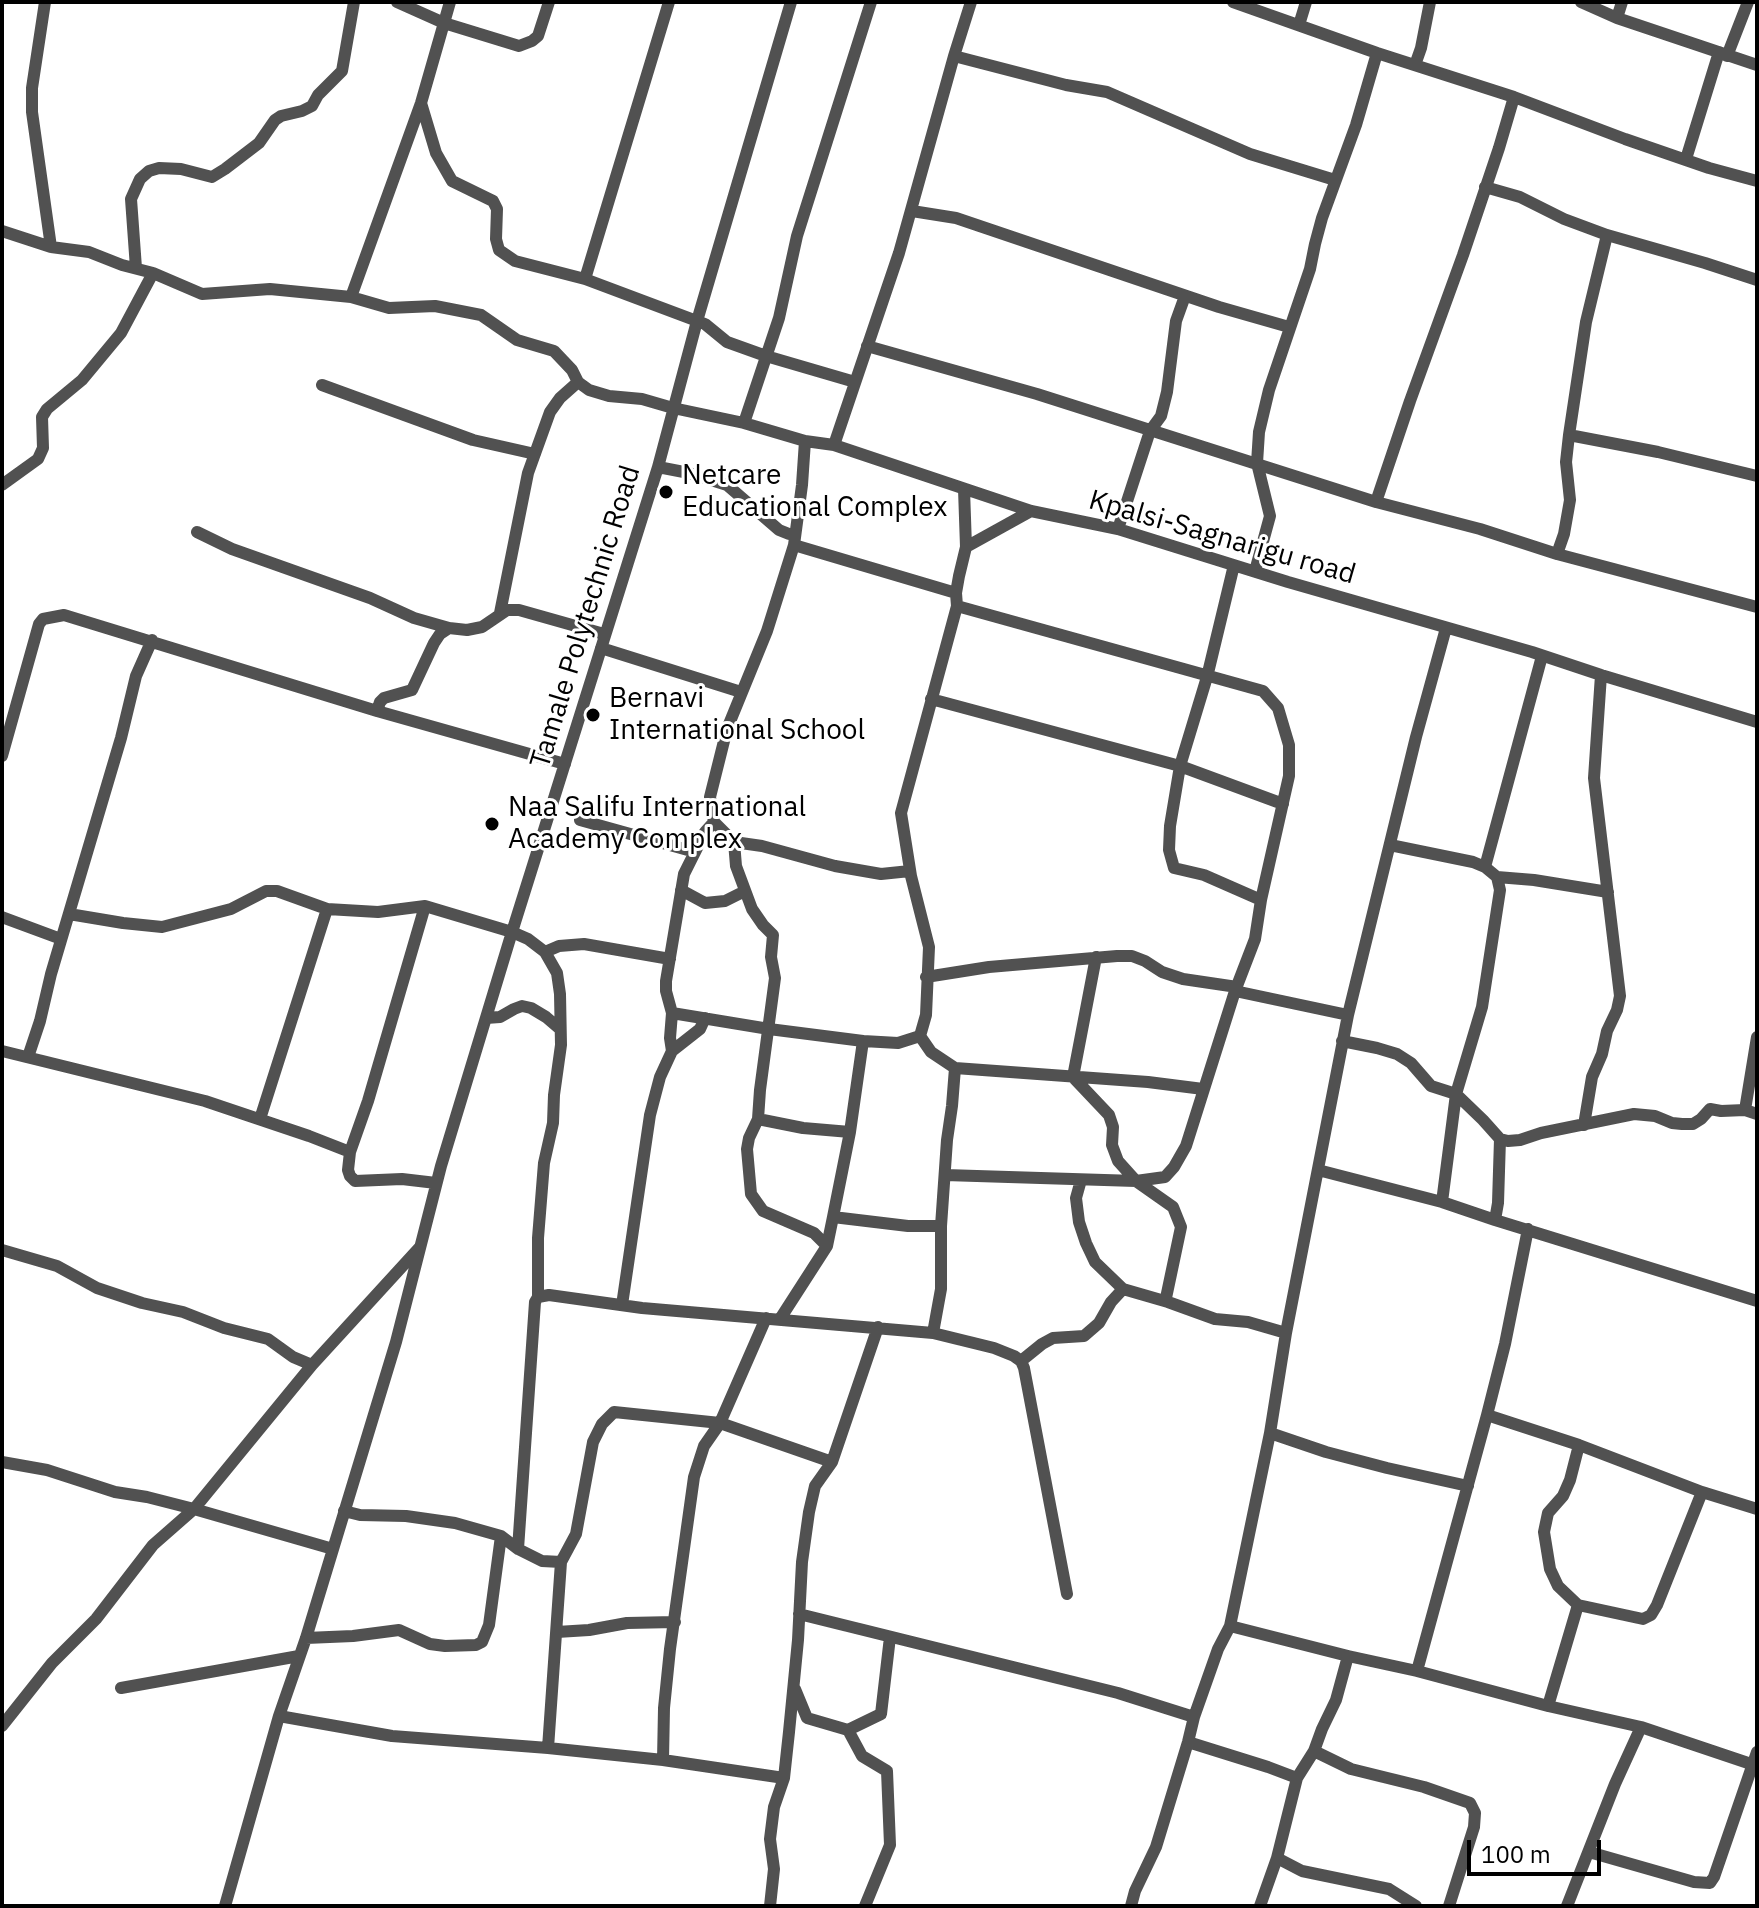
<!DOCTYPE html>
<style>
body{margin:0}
#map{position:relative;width:1759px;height:1908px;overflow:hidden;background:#fff;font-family:"IBM Plex Sans",sans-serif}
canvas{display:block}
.frame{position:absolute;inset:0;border:4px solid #000;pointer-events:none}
.scale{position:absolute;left:1467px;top:1840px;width:134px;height:36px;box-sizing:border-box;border:4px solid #000;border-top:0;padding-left:10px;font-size:24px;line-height:28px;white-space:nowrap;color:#000;-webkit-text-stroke:6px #fff;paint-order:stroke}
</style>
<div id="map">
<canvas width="1759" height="1908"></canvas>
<div class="frame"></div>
<div class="scale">100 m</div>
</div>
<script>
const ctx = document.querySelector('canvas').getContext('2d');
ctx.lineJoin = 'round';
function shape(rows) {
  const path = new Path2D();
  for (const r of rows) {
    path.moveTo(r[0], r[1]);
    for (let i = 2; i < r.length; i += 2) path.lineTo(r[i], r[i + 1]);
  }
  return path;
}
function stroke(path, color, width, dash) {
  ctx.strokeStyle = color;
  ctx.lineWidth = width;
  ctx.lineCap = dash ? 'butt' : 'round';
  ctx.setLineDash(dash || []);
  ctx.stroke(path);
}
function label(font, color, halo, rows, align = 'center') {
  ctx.font = font + ' "IBM Plex Sans",sans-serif';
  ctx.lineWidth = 6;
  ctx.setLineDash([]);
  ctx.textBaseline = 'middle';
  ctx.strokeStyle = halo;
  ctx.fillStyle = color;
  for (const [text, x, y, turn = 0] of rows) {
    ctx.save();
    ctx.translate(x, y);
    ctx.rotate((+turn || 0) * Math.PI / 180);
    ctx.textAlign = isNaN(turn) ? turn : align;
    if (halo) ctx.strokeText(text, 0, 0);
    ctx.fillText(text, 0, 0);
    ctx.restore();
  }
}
stroke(shape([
 [45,2,32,88,32,112,51,247],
 [397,2,444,23,519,46,532,41,538,36,549,2],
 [1233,2,1377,53,1514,97,1625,139,1709,168,1757,181],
 [1581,2,1617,18,1757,65],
 [1617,18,1622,2],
 [1299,25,1306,2],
 [954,56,1066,85,1107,92,1250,154,1335,180],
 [1727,56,1748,2],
 [1415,65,1421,48,1430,2],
 [421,103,436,153,452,181,493,201,497,209,496,239,499,250,515,261,585,279,705,324,727,342,766,356,855,382],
 [1686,159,1719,52],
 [1485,187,1520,197,1564,219,1607,235,1705,263,1757,280],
 [912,211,956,218,1219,307,1289,327],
 [2,231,51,247,89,252,122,265,153,273,202,294,270,289,351,297,389,308,435,306,481,315,517,340,554,351,572,370,578,382,589,390,609,396,642,399,673,408,744,423,805,441,834,445,1031,511,1118,529,1288,582,1532,652,1601,675,1757,722],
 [1607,235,1586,322,1569,435,1658,452,1757,476],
 [136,268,131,199,140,179,149,171,159,168,181,169,212,177,225,169,259,143,275,120,281,116,302,111,312,106,318,95,342,71,354,2],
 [585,279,669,2],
 [351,297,421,103,450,2],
 [867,346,1037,394,1376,502,1480,529,1557,554,1757,607],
 [322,385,473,440,535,454],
 [744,423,779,318,797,236,871,2],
 [805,441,802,485,794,545,767,631,727,729,710,797,714,822,734,842,762,846,835,866,881,874,910,871],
 [834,445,899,253,954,56,971,2],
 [658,467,689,473,727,485,779,530,789,534,795,534],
 [2,485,38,459,43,448,42,417,47,409,82,380,121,333,153,273],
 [1376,502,1410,401,1463,255,1499,148,1514,97],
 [1118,529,1150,431,1161,416,1167,392,1176,321,1185,296],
 [197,532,232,549,370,598,414,618,449,628,467,630,482,627,507,610,519,610,604,634],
 [794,545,956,593],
 [966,547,1031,511],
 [1557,554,1564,534,1570,500,1566,462,1569,435],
 [1234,565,1207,677,1180,766,1170,826,1169,850,1174,868,1204,875,1261,900],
 [1255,571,1270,516,1257,463,1259,432,1269,390,1310,269,1315,244,1322,218,1356,125,1377,53],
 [500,613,528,473,550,412,560,398,578,382],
 [601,648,741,692],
 [931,699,1180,766,1283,804],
 [377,711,380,702,384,698,412,690,434,643,440,634,449,628],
 [2,756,39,624,43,619,64,615,377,711,565,764],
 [580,820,695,852],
 [734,842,736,866,752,909,763,925,773,935,771,957,775,978,760,1090,758,1119,749,1138,747,1149,751,1194,763,1211,814,1233,827,1246],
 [1390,845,1473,862,1485,867,1497,877,1500,890,1482,1007,1456,1094,1442,1202],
 [1485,867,1542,656],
 [1497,877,1534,880,1608,892],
 [681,890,705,903,725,901,745,891],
 [425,906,368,1101,350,1152,348,1170,350,1176,355,1181,402,1179,436,1183],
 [69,914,123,923,162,927,231,909,266,891,277,891,327,909,378,912,425,906,512,932,528,939,545,952,557,973,560,994,561,1045,554,1095,553,1123,544,1163,538,1238,538,1297],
 [2,917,61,939],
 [545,952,559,946,584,944,670,959],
 [1096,957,1073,1077,1109,1115,1113,1127,1112,1145,1118,1161,1136,1181,1173,1207,1181,1227,1166,1298,1168,1302,1215,1319,1248,1322,1286,1333],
 [926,977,989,967,1117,956,1132,956,1145,961,1162,972,1183,979,1237,987],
 [1235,991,1348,1015],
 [672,1013,769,1029,863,1041,898,1043,920,1036,931,1052,955,1068,1148,1082,1203,1089],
 [486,1018,500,1017,514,1009,522,1006,531,1008,546,1017,560,1029],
 [920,1036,926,1015,929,947,911,876,901,813,957,606,956,593,959,576,966,547,964,489],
 [1757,1037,1745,1110,1757,1114],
 [1342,1041,1377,1048,1397,1054,1411,1063,1431,1086,1456,1094,1483,1120,1500,1139,1508,1141,1520,1140,1541,1133,1634,1114,1655,1116,1672,1123,1682,1124,1693,1124,1701,1119,1710,1109,1721,1111,1745,1110],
 [2,1051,205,1101,309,1136,350,1152],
 [672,1051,670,1038,672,1013,666,991,666,981,684,874,705,832,714,822],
 [28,1057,40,1021,51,974,121,738,136,676,152,640],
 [260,1119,327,909],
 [758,1119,803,1128,850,1132],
 [1584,1125,1592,1077,1602,1054,1607,1031,1617,1010,1620,996,1594,778,1601,675],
 [1318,1170,1442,1202,1495,1220,1757,1301],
 [945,1175,1136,1181,1165,1177,1174,1167,1186,1146,1235,991,1255,939,1261,900,1289,776,1289,745,1278,708,1263,691,957,606],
 [1081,1180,1076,1198,1079,1222,1086,1243,1095,1262,1123,1289,1168,1302],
 [833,1217,850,1132,863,1041],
 [1495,1220,1498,1203,1500,1139],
 [2,1250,57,1266,97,1288,142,1303,183,1312,224,1328,268,1339,293,1357,312,1365],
 [622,1305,650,1115,660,1077,672,1051,700,1029,705,1018],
 [780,1319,827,1246,833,1217,908,1226,941,1226],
 [933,1333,941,1289,941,1226,947,1140,952,1106,955,1068],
 [1021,1361,1042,1344,1053,1338,1084,1336,1099,1323,1111,1302,1123,1289],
 [1487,1415,1579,1445,1702,1492,1757,1509],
 [1270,1433,1326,1452,1387,1468,1468,1486],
 [1579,1445,1570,1480,1563,1496,1548,1513,1544,1532,1550,1569,1558,1586,1578,1605,1643,1619,1651,1615,1657,1605,1702,1492],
 [2,1462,47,1470,115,1492,147,1497,194,1509,333,1549],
 [344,1511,360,1515,406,1516,455,1523,501,1536,518,1549,542,1561,561,1562],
 [518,1549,535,1302,538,1297,549,1295,642,1308,933,1333,994,1348,1014,1356,1021,1361,1024,1368,1067,1594],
 [799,1614,1118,1693,1194,1717],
 [1230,1626,1348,1656,1417,1671,1548,1706,1641,1727,1757,1766],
 [557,1632,589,1630,627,1623,675,1622],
 [306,1638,353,1636,399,1630,430,1644,445,1646,476,1645,482,1642,489,1625,501,1536],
 [1417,1671,1487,1415,1505,1344,1528,1229],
 [121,1688,299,1656],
 [795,1689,807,1718,848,1730,862,1756,887,1771,890,1845,865,1906],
 [1548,1706,1578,1605],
 [279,1716,392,1736,548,1748,663,1760,784,1778],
 [2,1726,52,1663,96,1619,153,1545,194,1509,312,1365,420,1247],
 [848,1730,881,1714,890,1637],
 [1188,1742,1268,1767,1297,1778],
 [548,1748,561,1562,576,1534,593,1442,602,1424,614,1412,720,1423,832,1462],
 [1314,1751,1351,1769,1424,1787,1470,1803,1475,1813,1474,1827,1449,1906],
 [663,1760,664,1708,670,1649,694,1477,704,1446,720,1423,766,1318],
 [1589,1852,1694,1882,1710,1883,1714,1877,1757,1752],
 [1277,1858,1302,1871,1389,1889,1416,1906],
 [225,1906,279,1716,306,1638,396,1342,441,1166,512,932,658,467,697,321,791,2],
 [770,1906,774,1869,770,1839,774,1807,784,1778,789,1732,798,1640,802,1562,809,1512,815,1486,832,1462,878,1327],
 [1131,1906,1135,1891,1156,1847,1188,1742,1194,1717,1218,1649,1230,1626,1270,1433,1286,1333,1348,1015,1416,737,1446,628],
 [1260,1906,1277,1858,1297,1778,1314,1751,1322,1729,1336,1700,1348,1656],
 [1567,1906,1615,1784,1641,1727]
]), '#515151', 12);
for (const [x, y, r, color] of [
 [666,492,8,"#000"],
 [593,715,8,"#000"],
 [492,824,8,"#000"]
]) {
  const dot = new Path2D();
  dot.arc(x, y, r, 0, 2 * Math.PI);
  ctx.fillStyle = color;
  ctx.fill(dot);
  stroke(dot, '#fff', 3);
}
label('28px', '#000', '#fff', [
 ["Netcare",682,476],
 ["Educational Complex",682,508],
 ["Bernavi",609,699],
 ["International School",609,731],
 ["Naa Salifu International",508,808],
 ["Academy Complex",508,840]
], 'left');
label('28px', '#000', '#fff', [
 ["Kpalsi-Sagnarigu road",1222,538,16],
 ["Tamale Polytechnic Road",586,617,-73]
]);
</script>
